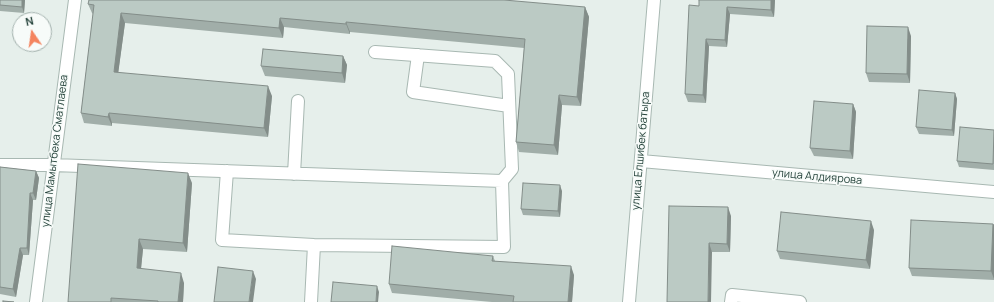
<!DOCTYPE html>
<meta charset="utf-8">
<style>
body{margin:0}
#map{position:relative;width:994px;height:302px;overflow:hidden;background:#e6efeb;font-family:Manrope,sans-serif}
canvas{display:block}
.north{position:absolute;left:12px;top:12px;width:40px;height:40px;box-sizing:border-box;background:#f7fbf9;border:1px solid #a3b1ad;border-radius:50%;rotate:347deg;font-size:11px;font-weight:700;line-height:16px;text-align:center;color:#24423a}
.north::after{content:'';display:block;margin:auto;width:14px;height:18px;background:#f4845f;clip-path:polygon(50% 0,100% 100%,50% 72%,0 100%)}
</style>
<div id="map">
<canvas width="994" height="302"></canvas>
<div class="north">N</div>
</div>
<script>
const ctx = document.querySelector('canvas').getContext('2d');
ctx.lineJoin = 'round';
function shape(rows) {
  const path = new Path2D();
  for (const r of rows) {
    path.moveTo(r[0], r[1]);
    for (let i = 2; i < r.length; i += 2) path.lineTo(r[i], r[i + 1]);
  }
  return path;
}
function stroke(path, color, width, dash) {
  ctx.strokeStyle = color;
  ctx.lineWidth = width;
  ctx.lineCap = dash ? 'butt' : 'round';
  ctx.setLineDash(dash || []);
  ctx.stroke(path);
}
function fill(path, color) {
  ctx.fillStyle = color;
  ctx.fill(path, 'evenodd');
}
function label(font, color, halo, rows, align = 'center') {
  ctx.font = font + ' Manrope,sans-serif';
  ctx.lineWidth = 3;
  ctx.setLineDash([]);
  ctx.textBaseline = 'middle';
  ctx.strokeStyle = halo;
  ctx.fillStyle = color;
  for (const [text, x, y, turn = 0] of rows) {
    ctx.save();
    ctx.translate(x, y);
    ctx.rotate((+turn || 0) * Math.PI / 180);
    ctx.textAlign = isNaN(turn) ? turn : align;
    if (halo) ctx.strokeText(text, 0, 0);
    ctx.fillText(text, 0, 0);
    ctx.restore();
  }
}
const minor = shape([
 [418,55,413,92,509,106],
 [641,161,994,192],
 [0,165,53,165,502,181,512,169,508,74,495,61,375,52],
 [227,171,222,240,314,245,504,247,502,181],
 [294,174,298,101],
 [36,302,75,0],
 [311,302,314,245],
 [629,302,654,0],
 [731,302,732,295,800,302]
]);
stroke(minor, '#a8b8b2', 14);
stroke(minor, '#fff', 12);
fill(shape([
 [0,0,25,0,24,13,0,11],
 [775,0,774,17,730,14,727,47,709,46,706,103,688,102,685,94,699,6],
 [88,4,585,7,589,17,581,106,562,105,558,155,519,152,516,142,524,48,350,32,350,34,284,27,283,38,125,23,118,73,272,96,268,137,112,123,112,126,84,123,81,113,93,14,92,13],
 [911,36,910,83,869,82,866,73],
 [343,56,347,65,345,83,265,76,261,66],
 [955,93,957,99,954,136,919,134,916,127],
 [853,104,856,112,853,159,814,156,810,148],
 [994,130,994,170,959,167,957,161],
 [0,167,36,171,39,178,36,200,33,200,29,255,23,255,16,297,0,294],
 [192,183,187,252,143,249,141,269,184,283,183,302,68,302],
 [562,191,560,217,523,215,521,209],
 [669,206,731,216,730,252,712,252],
 [993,224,994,225,994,280,912,276,909,268],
 [874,230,870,269,780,259,777,251],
 [493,256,495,261,574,275,572,302,492,302,392,293,389,284]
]), '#a1aea9');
fill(shape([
 [22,0,25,0,24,13,22,7],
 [771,0,775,0,774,17,771,10],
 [585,7,589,17,581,106,577,97],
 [727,7,730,14,727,47,725,40],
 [121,13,125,23,117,82,114,72],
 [280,18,284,27,283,38,279,28],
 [346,22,350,32,350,34,346,24],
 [908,27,911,36,910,83,907,74],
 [706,39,709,46,706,103,703,95],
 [343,56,347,65,345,83,342,73],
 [268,86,272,96,268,137,264,128],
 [955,93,957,99,954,136,952,130],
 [559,95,562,105,558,155,554,145],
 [853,104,856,112,853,159,850,151],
 [109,113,112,123,112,126,108,117],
 [36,171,39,178,36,200,33,193],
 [188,173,192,183,187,252,183,243],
 [560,185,562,191,560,217,558,211],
 [30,193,33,200,29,255,27,248],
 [728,207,731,216,730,252,727,244],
 [871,221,874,230,870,269,866,260],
 [993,224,994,225,994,279,991,271],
 [139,239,143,249,140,278,137,268],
 [709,243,712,252,711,302,708,302],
 [20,248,23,255,16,297,13,289],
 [571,266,574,275,572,302,568,302],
 [253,271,256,279,253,302,249,302],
 [181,273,184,283,183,302,178,302],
 [377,286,379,292,378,302,376,302]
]), '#838d89');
const building = shape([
 [0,0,22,0,22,7,0,5,0,0],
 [89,0,504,0,585,7,577,97,559,95,554,145,516,142,525,39,346,22,346,24,280,18,279,28,121,13,114,72,268,86,264,128,109,113,108,117,81,113,94,5,88,4,89,0],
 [699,0,771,0,771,10,727,7,725,40,706,39,703,95,685,94,689,5,699,6,699,0],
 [867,26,908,27,907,74,866,73,867,26],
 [263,49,343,56,342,73,261,66,263,49],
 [919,90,955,93,952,130,916,127,919,90],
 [814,101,853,104,850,151,810,148,814,101],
 [960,127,994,130,993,164,957,161,960,127],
 [78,164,188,173,183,243,139,239,137,268,181,273,178,302,158,302,158,301,111,298,111,302,68,302,78,164],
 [0,167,36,171,33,193,30,193,27,248,20,248,13,289,0,287,0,167],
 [523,183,560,185,558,211,521,209,523,183],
 [669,206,728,207,727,244,709,243,708,302,667,302,669,206],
 [781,212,871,221,866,260,777,251,781,212],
 [911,220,993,224,991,271,909,268,911,220],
 [392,246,493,256,492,261,571,266,568,302,513,302,514,296,389,284,392,246],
 [218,267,253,271,249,302,214,302,218,267],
 [333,282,377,286,376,302,331,302,333,282],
 [3,301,14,302,3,302,3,301]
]);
fill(building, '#bbcac4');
stroke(building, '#838d89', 1);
label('11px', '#24423a', '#f7fbf9', [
 ["улица Мамытбека Сматлаева",55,151,-83],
 ["улица Елшибек батыра",641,151,-85],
 ["улица Алдиярова",817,177,5]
]);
</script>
